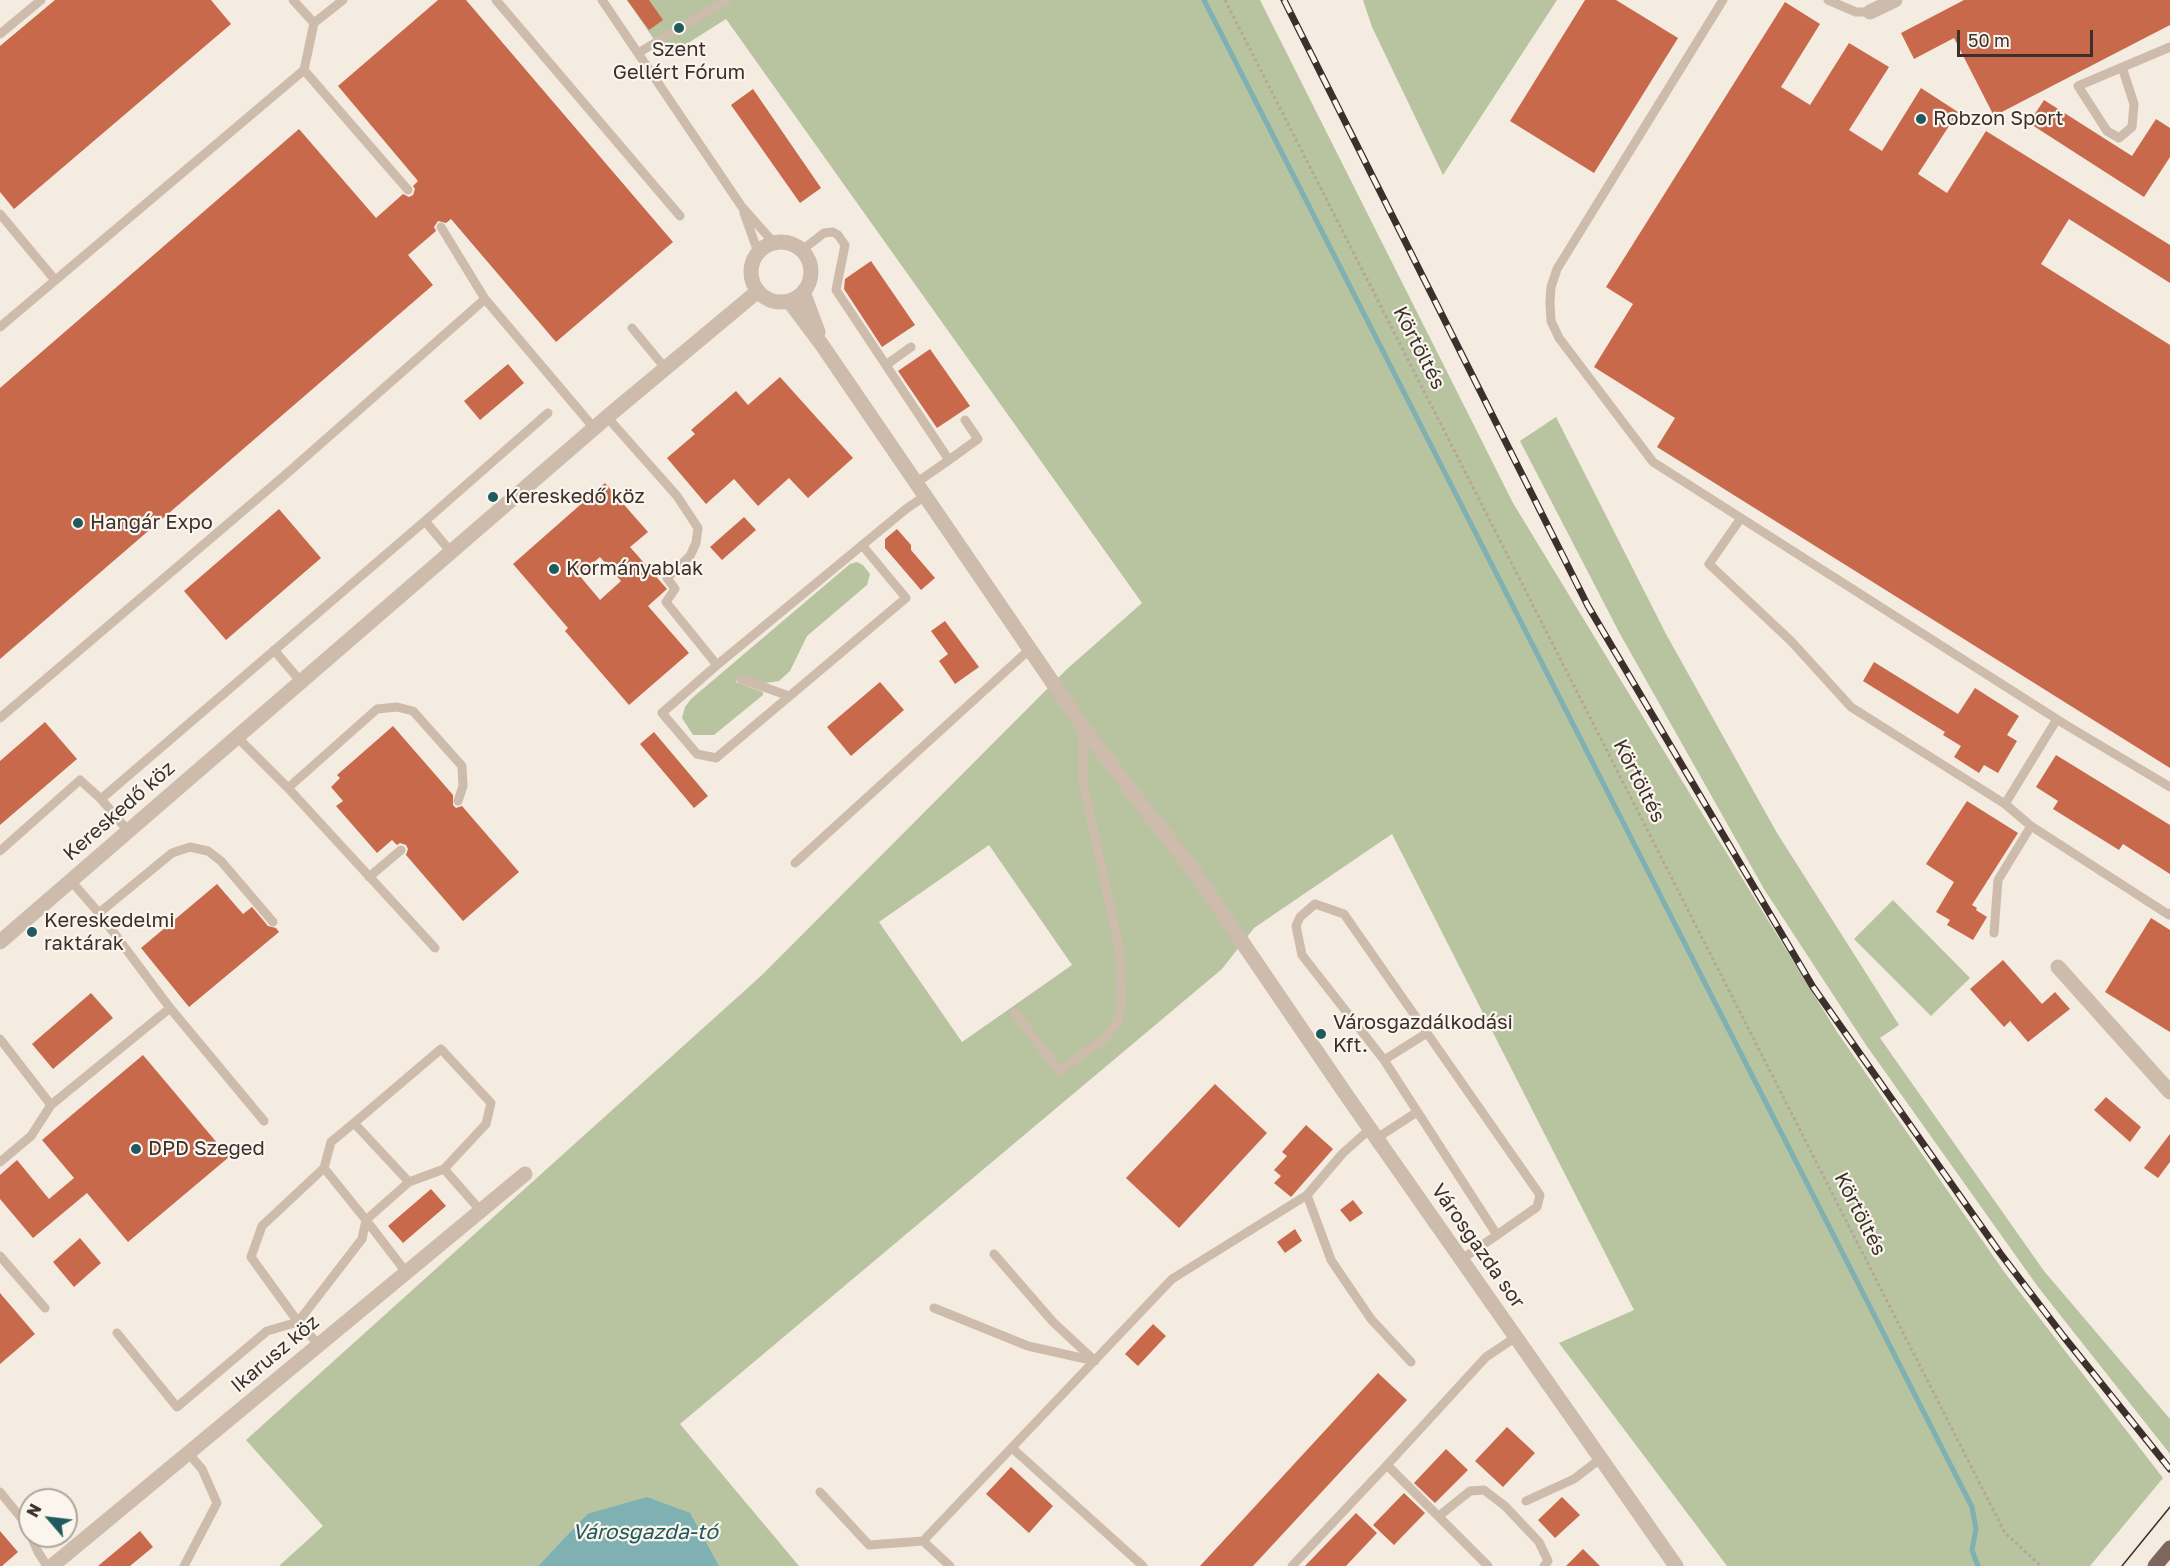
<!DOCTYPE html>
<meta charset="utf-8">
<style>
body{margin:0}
#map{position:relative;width:2170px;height:1566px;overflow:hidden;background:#f4ebe1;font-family:"Golos Text",sans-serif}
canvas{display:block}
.north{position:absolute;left:18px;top:1488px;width:60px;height:60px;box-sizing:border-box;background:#fbf5ee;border:2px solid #aea6a0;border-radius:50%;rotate:298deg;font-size:16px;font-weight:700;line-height:24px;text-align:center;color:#3b302b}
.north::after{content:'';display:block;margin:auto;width:21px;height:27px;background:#1f5a5e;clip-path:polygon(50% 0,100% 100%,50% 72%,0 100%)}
.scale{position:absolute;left:1957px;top:30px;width:136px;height:27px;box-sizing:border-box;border:3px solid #3b302b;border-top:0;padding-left:8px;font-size:18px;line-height:21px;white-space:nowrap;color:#3b302b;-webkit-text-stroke:4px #fbf5ee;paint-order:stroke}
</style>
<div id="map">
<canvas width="2170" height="1566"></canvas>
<div class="north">N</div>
<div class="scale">50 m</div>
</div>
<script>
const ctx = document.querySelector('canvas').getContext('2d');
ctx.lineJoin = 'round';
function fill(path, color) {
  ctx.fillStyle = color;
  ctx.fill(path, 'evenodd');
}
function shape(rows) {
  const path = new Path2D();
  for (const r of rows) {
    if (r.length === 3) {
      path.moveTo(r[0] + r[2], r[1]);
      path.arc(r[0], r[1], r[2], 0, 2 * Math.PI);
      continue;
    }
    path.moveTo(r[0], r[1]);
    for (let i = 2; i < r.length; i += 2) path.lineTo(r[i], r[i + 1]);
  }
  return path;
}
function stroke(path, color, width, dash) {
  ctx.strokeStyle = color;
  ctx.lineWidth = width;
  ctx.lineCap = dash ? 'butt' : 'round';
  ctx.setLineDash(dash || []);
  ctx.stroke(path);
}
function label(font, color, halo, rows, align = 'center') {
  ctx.font = font + ' "Golos Text",sans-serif';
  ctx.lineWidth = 4.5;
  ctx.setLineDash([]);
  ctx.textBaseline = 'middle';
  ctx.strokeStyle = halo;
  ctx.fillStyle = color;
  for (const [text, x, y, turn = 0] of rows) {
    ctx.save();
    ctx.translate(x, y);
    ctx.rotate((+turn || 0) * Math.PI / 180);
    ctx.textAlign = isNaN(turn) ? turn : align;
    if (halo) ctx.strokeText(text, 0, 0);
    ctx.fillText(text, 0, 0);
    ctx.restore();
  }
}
fill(shape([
 [627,0,1260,0,1513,503,1676,771,1837,1032,2005,1273,2163,1478,2090,1566,1727,1566,1559,1343,1634,1310,1392,834,1254,928,1222,969,680,1424,799,1566,719,1566,717,1563,587,1514,538,1566,279,1566,323,1526,246,1440,762,975,1067,669,1142,603,726,19,666,57],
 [989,845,1072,965,962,1042,879,922],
 [1363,0,1557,0,1443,175,1372,27],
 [1556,417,1666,634,1777,833,1899,1025,1880,1038,2044,1271,2170,1419,2170,1454,2038,1287,1866,1045,1764,889,1620,634,1520,441],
 [857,562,863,565,870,574,867,585,807,636,790,671,779,681,766,683,739,675,736,682,763,692,763,695,714,735,693,735,682,718,685,707,691,699,850,564],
 [1893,900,1970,978,1931,1016,1854,939]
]), '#b8c4a0');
fill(shape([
 [647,1497,690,1513,719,1566,538,1566,587,1514]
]), '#7fb0b2');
stroke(shape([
 [1204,0,1972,1507,1976,1529,1972,1550,1978,1566]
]), '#7fb0b2', 5);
fill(shape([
 [55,0,211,0,231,24,14,209,0,192,0,46],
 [438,0,466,0,673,242,556,342,451,219,446,223,438,221,434,227,436,231,408,255,433,285,0,659,0,388,299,129,376,218,403,194,409,197,413,195,415,189,413,186,418,181,338,86],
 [627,0,649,0,663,20,649,30],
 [1585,0,1616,0,1678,38,1594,173,1510,121],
 [1964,0,2170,0,2170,25,1994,116,1954,38,1914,59,1901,33],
 [1785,2,1820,24,1781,87,1810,105,1849,43,1889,67,1849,130,1882,151,1921,88,1958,112,1918,174,1947,193,1986,131,2170,245,2170,283,2069,219,2041,264,2170,345,2170,768,1657,447,1675,418,1594,367,1633,304,1606,287],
 [753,89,821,188,800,203,731,105],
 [2044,100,2132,156,2156,119,2170,128,2170,157,2144,197,2029,123],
 [871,261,915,325,882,347,844,289,845,279],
 [930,349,970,406,937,428,898,371],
 [508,364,524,383,480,420,464,401],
 [780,377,853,458,808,498,789,478,758,506,734,479,706,504,667,458,695,434,691,430,736,391,748,405],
 [605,483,648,532,630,547,667,589,648,606,689,653,629,705,565,631,568,628,513,564],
 [600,557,621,581,600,600,579,575],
 [279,509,321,558,226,640,184,591],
 [744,517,756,530,722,560,710,547],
 [897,529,911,545,911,550,935,578,921,590,885,548,885,539],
 [945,621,979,667,955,684,939,661,948,654,931,631],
 [1874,662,1958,714,1975,688,2019,716,2007,735,2017,741,1998,773,1984,765,1979,773,1954,757,1961,746,1943,735,1945,732,1863,681],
 [880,682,904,710,851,756,827,727],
 [45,722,77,759,0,825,0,761],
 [393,726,453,795,453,805,456,808,462,806,519,872,463,921,406,855,408,849,406,845,400,843,397,845,392,840,377,853,336,806,343,801,331,787,340,778,337,775],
 [654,732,708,796,694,808,640,744],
 [2056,755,2170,825,2170,874,2123,844,2119,850,2053,809,2058,801,2036,787],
 [1967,801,2018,833,1972,905,1977,908,1976,910,1987,917,1973,940,1947,925,1950,920,1936,912,1954,882,1926,864],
 [217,884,243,914,252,907,268,926,276,928,279,932,189,1007,141,948],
 [2151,918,2170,930,2170,1032,2105,992],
 [2003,960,2042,1004,2055,992,2070,1009,2028,1042,2010,1021,2004,1027,1970,989],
 [91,993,113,1018,53,1069,32,1044],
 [143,1055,229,1157,128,1242,87,1193,33,1238,0,1199,0,1175,17,1160,49,1199,74,1178,42,1140],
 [1215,1084,1267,1133,1179,1228,1126,1178],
 [2106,1097,2141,1127,2130,1142,2094,1110],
 [1306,1125,1333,1149,1291,1197,1274,1183,1281,1176,1274,1170,1287,1156,1282,1152],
 [2170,1134,2170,1162,2158,1178,2144,1168],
 [431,1189,446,1206,403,1243,388,1226],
 [1353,1200,1363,1213,1350,1222,1340,1210],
 [1295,1229,1302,1241,1285,1253,1277,1242],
 [80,1238,101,1263,74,1287,53,1262],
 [0,1293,35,1334,0,1364],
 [1153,1324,1166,1336,1138,1366,1125,1354],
 [1378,1373,1407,1400,1253,1566,1200,1566],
 [1507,1427,1535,1453,1503,1487,1475,1461],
 [1446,1449,1468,1470,1435,1503,1414,1483],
 [1011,1467,1053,1506,1029,1533,986,1494],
 [1404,1493,1425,1513,1394,1545,1373,1525],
 [1562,1497,1580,1515,1555,1538,1538,1520],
 [1356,1513,1377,1533,1346,1566,1305,1566],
 [0,1531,18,1552,2,1566,0,1566],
 [140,1531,153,1547,130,1566,98,1566],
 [1583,1549,1600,1566,1566,1566]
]), '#c8694b');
stroke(shape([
 [1225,0,2005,1533,2041,1566]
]), '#b9a596', 3, [3, 3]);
stroke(shape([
 [496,0,680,216],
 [602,0,742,207,774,243],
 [1723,0,1557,269,1551,287,1550,302,1551,321,1559,338,1653,462,2066,725,2170,787],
 [1828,0,1856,12,1870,12],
 [314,23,343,0],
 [0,34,41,0],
 [638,53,727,0],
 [2122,67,2134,104,2132,127,2119,138,2107,131,2078,86,2170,47],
 [304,70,408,190],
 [744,213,758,252],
 [0,214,55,280],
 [802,250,824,233,833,232,838,235,845,245,836,290,949,460,916,483],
 [485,299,594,428],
 [0,327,304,70,314,23,293,0],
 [632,328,666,369],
 [886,365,911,347],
 [607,417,677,496,698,528,696,543,690,556,667,578,675,589,666,602,717,665],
 [949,460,978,439,965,420],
 [1741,518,1709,564,1791,641,1851,707,2005,804,2057,719],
 [425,521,451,552],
 [862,545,906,598,716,758,697,754,662,713,717,665,906,509,925,496],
 [274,650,301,682],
 [741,679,789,696],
 [0,718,284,476,485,299,441,227],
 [237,737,288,788,435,948],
 [288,788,377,709,397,707,413,711,462,766,463,786,458,801],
 [101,799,425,521,548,413],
 [2031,826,2169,915,2170,913],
 [0,851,80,780,101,799,128,831],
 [795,863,1030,649],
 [369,877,401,850],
 [71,881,99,913,170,1008,264,1121],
 [1315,904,1344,914,1540,1195,1537,1207,1497,1235,1384,1060,1302,955,1296,926,1300,917,1315,904],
 [99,913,172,853,190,847,208,851,221,861,273,922],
 [1994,933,1998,880,2031,826,2005,804],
 [1015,1013,1059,1071,1105,1038,1117,1023,1121,1005,1120,952,1083,782,1083,728],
 [0,1039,51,1105,31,1136,0,1162],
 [1384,1060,1427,1033],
 [51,1105,170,1008],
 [354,1123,441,1049,491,1103,486,1124,444,1169],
 [1377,1138,1417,1112],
 [1307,1195,1331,1260,1371,1319,1411,1362],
 [0,1256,45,1308],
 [1462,1259,1497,1235],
 [406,1272,366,1220,409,1182],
 [934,1308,1028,1346,1095,1361,1053,1322,994,1254],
 [117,1333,177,1407,267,1331,298,1322,251,1257,262,1226,324,1168],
 [319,1345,298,1322,362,1239,366,1220,324,1168,331,1142,354,1123,409,1182,444,1169,481,1211],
 [1012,1448,1143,1566],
 [0,1492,27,1525,30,1533],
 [820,1492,869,1545,923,1541],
 [1526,1501,1574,1479,1600,1459],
 [1439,1516,1470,1491,1484,1490,1505,1506,1539,1542,1548,1561,1544,1566],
 [31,1536,38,1552,47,1566],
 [184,1566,217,1503,202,1469,188,1453],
 [950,1566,923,1541,1172,1279,1307,1195,1343,1153,1370,1129],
 [1292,1566,1387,1465],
 [1488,1566,1387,1465,1486,1357,1516,1337]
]), '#cdbbac', 9);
stroke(shape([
 [1870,12,1895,0],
 [781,272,30],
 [803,292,818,332],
 [789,301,822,345,1083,727,1145,809,1191,867,1347,1096,1676,1566],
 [0,942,607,417,758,291],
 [2058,967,2170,1092],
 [52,1566,525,1174]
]), '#cdbbac', 15);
stroke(shape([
 [2155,1566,2170,1548]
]), '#7d675c', 15);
stroke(shape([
 [2122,1566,2170,1507]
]), '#3b302b', 1.5);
const rail = shape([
 [1284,0,1588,606,1813,987,2000,1253,2064,1337,2170,1469]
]);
stroke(rail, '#3b302b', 7);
stroke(rail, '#fbf5ee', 4.5, [14]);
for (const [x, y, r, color] of [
 [679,28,6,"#1f5a5e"],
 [1921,119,6,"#1f5a5e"],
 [493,497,6,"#1f5a5e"],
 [78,523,6,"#1f5a5e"],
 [554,569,6,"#1f5a5e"],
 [32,932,6,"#1f5a5e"],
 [1321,1034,6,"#1f5a5e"],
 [136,1149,6,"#1f5a5e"]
]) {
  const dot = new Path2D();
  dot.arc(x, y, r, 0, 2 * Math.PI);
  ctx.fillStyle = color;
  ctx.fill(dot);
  stroke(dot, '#fbf5ee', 2);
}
label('20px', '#3b302b', '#fbf5ee', [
 ["Szent",679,50,"center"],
 ["Gellért Fórum",679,73,"center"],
 ["Robzon Sport",1933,119],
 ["Kereskedő köz",505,497],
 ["Hangár Expo",90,523],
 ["Kormányablak",566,569],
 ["Kereskedelmi",44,921],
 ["raktárak",44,944],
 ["Városgazdálkodási",1333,1023],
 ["Kft.",1333,1046],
 ["DPD Szeged",148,1149]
], 'left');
label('20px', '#3b302b', '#fbf5ee', [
 ["Körtöltés",1419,348,63],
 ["Körtöltés",1639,781,63],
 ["Kereskedő köz",119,811,-41],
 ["Körtöltés",1860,1214,63],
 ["Városgazda sor",1478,1246,55],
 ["Ikarusz köz",275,1354,-40]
]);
label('italic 21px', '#1f5a5e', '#fbf5ee', [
 ["Városgazda-tó",645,1532]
]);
</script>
